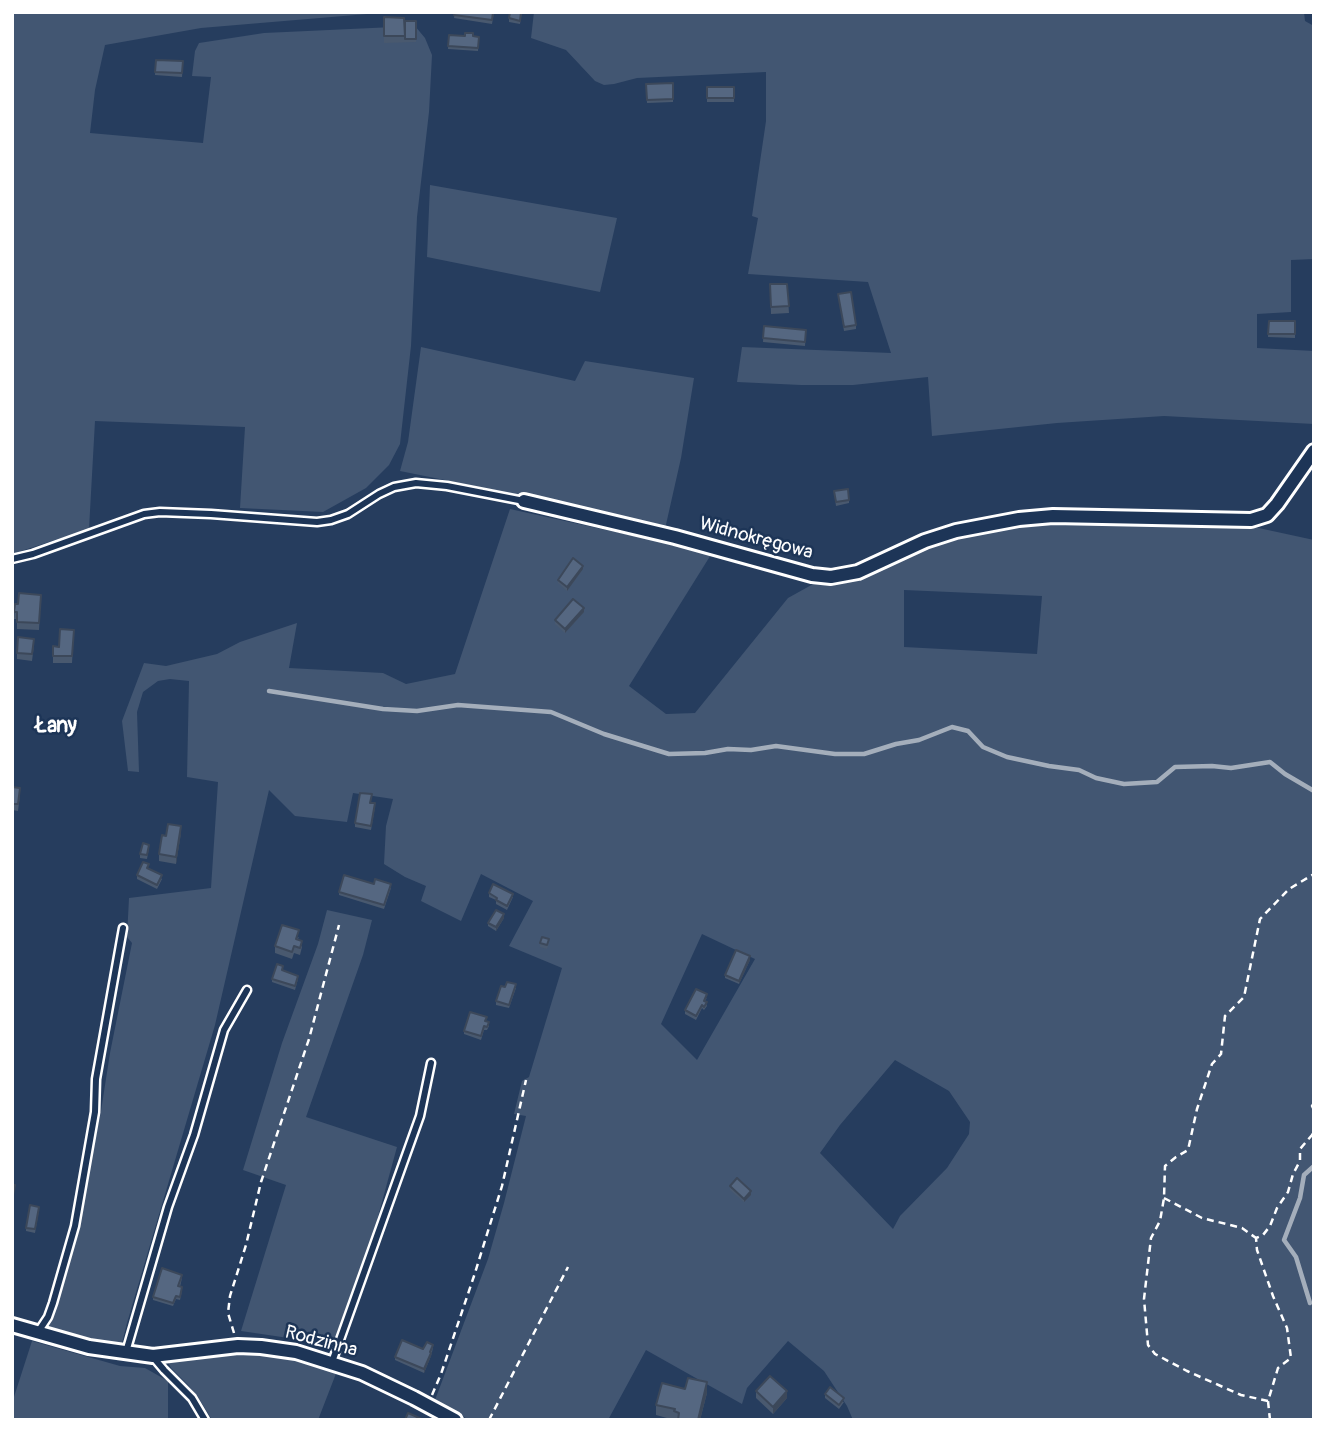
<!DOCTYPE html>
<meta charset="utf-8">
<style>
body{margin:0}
#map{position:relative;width:1326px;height:1432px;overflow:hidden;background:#263d5e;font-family:Pangolin,sans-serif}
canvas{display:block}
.frame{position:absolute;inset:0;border:14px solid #fff;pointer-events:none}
</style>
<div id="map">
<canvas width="1326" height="1432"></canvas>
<div class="frame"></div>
</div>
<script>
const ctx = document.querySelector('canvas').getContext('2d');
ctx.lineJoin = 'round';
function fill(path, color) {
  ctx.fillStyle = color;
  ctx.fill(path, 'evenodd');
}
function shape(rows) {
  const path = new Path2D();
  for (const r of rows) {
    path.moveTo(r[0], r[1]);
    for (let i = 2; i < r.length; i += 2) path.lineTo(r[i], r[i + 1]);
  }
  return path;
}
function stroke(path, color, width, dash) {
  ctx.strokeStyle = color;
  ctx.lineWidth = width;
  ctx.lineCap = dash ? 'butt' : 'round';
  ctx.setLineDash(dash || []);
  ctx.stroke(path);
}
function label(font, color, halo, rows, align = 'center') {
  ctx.font = font + ' Pangolin,sans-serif';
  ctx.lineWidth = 5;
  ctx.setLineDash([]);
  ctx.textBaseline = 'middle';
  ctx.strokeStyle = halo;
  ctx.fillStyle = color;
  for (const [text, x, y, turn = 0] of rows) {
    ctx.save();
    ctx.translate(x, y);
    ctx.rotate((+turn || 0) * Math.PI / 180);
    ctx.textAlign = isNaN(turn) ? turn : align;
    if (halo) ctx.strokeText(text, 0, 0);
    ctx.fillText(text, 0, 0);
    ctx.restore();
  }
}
fill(shape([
 [12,12,391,12,201,28,105,45,95,90,90,133,203,143,211,77,192,76,195,51,199,43,264,33,415,26,425,38,432,55,429,112,417,217,411,346,400,444,389,465,366,488,323,512,240,508,245,427,95,421,89,529,12,554],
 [534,12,1304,12,1305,21,1314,26,1314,259,1291,260,1291,312,1257,314,1257,348,1314,351,1314,424,1164,416,1057,423,932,436,928,377,853,385,801,385,737,382,742,347,891,353,868,282,748,274,758,218,752,216,766,121,766,72,637,78,614,84,604,85,595,81,566,50,531,38],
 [430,185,617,218,600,292,427,257],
 [421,347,575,381,585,361,694,378,681,458,665,529,544,500,400,471,408,442],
 [510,509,712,553,629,686,666,714,695,713,788,598,824,578,988,527,1044,521,1231,522,1314,540,1314,1420,853,1420,847,1406,824,1371,788,1341,747,1388,742,1404,646,1350,608,1420,469,1420,435,1400,488,1259,504,1203,526,1116,514,1114,522,1081,529,1077,562,968,509,946,533,901,481,874,461,921,421,901,426,886,405,877,384,864,386,826,393,799,353,793,347,822,295,816,269,790,215,1025,127,1323,121,1347,47,1328,56,1305,78,1227,101,1111,110,1053,132,943,127,937,129,898,211,888,218,782,187,777,189,681,170,679,158,681,143,692,137,712,139,772,128,771,122,721,144,663,166,666,217,654,240,642,297,623,289,668,383,673,406,684,455,674],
 [904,590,1042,596,1037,654,904,647],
 [702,934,755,959,697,1060,661,1024],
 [895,1060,949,1091,970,1122,969,1134,947,1168,900,1216,893,1229,820,1153,840,1125],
 [327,910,372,920,363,955,306,1117,397,1147,377,1220,331,1349,302,1340,241,1331,286,1185,243,1170,282,1043,318,944],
 [32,1341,120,1366,145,1368,168,1381,168,1420,12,1420,12,1403],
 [254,1352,303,1359,337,1371,318,1420,212,1420,198,1397,188,1385,171,1368,168,1362,172,1359,221,1353]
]), '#425672');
stroke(shape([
 [269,691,383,709,417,711,458,705,551,712,604,734,669,754,705,753,728,749,751,750,776,746,835,754,864,754,896,744,919,740,952,727,968,731,983,747,1007,757,1049,766,1079,770,1096,778,1124,784,1157,782,1175,767,1212,766,1231,768,1270,762,1285,774,1314,791],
 [1310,1303,1296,1257,1284,1240,1300,1198,1304,1175,1314,1166]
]), '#a4aebb', 4.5);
const lane = shape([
 [12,559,33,554,144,514,160,512,211,514,317,522,331,520,348,514,379,494,394,487,416,483,447,486,524,501],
 [38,1332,48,1317,53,1303,75,1226,95,1112,96,1079,123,928],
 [126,1352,168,1207,194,1135,224,1030,247,990],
 [153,1357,164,1370,192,1398,205,1420],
 [332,1362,420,1116,431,1063]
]);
const street = shape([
 [524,501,675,537,812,575,831,577,858,572,925,541,956,531,1019,519,1053,516,1251,520,1267,515,1277,504,1314,451],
 [12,1325,89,1347,153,1356,238,1346,261,1347,296,1352,362,1373,414,1398,455,1420]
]);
stroke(lane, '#fff', 11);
stroke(street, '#fff', 18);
stroke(shape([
 [1314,1103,1312,1106,1314,1110],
 [1164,1198,1202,1218,1242,1228,1256,1238],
 [234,1333,228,1313,230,1296,246,1245,261,1182,309,1039,339,925],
 [432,1395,441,1374,474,1276,502,1186,526,1080],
 [1268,1401,1241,1395,1187,1371,1155,1354,1148,1345,1144,1299,1151,1238,1160,1221,1164,1198,1165,1166,1176,1157,1188,1150,1197,1109,1212,1064,1221,1054,1225,1016,1244,997,1260,919,1289,889,1314,874],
 [489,1420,568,1267],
 [1270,1420,1268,1401,1278,1368,1291,1358,1287,1328,1273,1296,1257,1250,1256,1238,1263,1235,1270,1226,1277,1208,1288,1192,1293,1174,1300,1161,1300,1149,1312,1135,1314,1130]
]), '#fff', 2.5, [7, 5]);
stroke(lane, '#1d3557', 6);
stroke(street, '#1d3557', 12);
fill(shape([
 [455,12,494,12,492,24,454,18],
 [522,12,520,24,509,22,509,18],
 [384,17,405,21,416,21,416,42,384,43],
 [449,35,479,37,478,51,448,49],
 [156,60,183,61,182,77,155,75],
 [673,83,673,102,647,103,646,84],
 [707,87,734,87,734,102,707,102],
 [770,284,787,284,789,313,771,314],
 [838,294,856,325,856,329,844,331],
 [1269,321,1295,321,1295,338,1268,337],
 [764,326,806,330,805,346,763,342],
 [834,491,849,500,849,503,836,506],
 [583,569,567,591,558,583,558,580],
 [41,595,39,630,17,629,17,619,14,619,15,604,18,604],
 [584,612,565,633,555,624,555,620],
 [74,630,72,663,53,663,53,646,59,647],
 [34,645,32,661,17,659,17,653],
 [12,787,20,795,18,811,12,810],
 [371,803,375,807,371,830,355,827,355,823],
 [181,833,176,864,159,861,159,854,166,836],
 [149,848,147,859,140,858,140,854],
 [149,868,162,879,157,889,137,879,137,875],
 [374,884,391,888,384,909,339,895,339,892],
 [489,893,513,897,507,910,496,904,496,900,489,897],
 [504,918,496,931,488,926,488,923],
 [299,937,298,939,302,947,300,955,294,953,292,959,275,953,275,946],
 [540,943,549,943,547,949,540,947],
 [750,960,739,984,725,978,725,975],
 [283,971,298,979,295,990,272,982,272,979],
 [505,987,516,988,509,1008,496,1005,496,1001],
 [707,998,705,1001,707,1006,704,1010,702,1008,696,1020,685,1014,685,1010],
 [486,1022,489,1026,487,1030,484,1030,481,1040,464,1034,464,1031],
 [730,1186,751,1195,744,1202,730,1190],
 [39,1210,35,1233,26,1231,26,1228],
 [182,1278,180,1287,182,1291,180,1300,176,1299,173,1306,153,1300,153,1297],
 [433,1348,431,1356,424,1373,395,1360,395,1357,423,1349],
 [685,1389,707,1393,700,1420,674,1420,656,1415,656,1405],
 [756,1391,787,1398,773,1414,756,1398],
 [825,1394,844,1402,839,1409,825,1398]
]), '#49596f');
fill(shape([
 [583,566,583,569,567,591,567,587],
 [584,608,584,612,565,633,565,629],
 [181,826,181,833,176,864,176,857],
 [504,914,504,918,496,931,496,927],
 [750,956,750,960,739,984,739,981],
 [751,1191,751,1195,744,1202,744,1199],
 [431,1353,431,1356,424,1373,424,1369],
 [707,1382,707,1393,700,1420,698,1420],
 [787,1391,787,1398,773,1414,773,1407]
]), '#3c485a');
const building = shape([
 [455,12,493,12,492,20,454,15,455,12],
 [510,12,521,12,520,21,509,18,510,12],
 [384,17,404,18,405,36,384,36,384,17],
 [405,21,416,21,416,39,405,39,405,21],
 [465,33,473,33,473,36,479,37,478,48,448,46,449,35,465,36,465,33],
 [156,60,183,61,182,73,155,72,156,60],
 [673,83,673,99,647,100,646,84,673,83],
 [707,87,734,87,734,98,707,98,707,87],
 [770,284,787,284,789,306,771,307,770,284],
 [851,292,856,325,844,327,838,294,851,292],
 [1269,321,1295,321,1295,334,1268,334,1269,321],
 [764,326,806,330,805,342,763,338,764,326],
 [848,489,849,500,836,502,834,491,848,489],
 [573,558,583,566,567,587,558,580,573,558],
 [19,593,41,595,39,623,17,622,17,612,14,612,15,604,18,604,19,593],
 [573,599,584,608,565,629,555,620,573,599],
 [60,629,74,630,72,656,53,656,53,646,59,647,60,629],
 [18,637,34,639,32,654,17,653,18,637],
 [12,787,20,788,18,804,12,804,12,787],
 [360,793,372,794,370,803,375,803,371,826,355,823,360,793],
 [168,824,181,826,176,857,159,854,162,835,166,836,168,824],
 [143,843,149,845,147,855,140,854,143,843],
 [143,862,149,864,147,868,162,875,157,885,137,875,143,862],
 [344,875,374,884,375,879,391,884,384,905,339,892,344,875],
 [493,884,513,894,507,906,496,900,497,898,489,893,493,884],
 [496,910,504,914,496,927,488,923,496,910],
 [282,925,299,930,296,939,302,941,300,948,294,946,292,952,275,946,282,925],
 [542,937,549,939,547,945,540,943,542,937],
 [736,950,750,956,739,981,725,975,736,950],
 [277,964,283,966,282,970,298,976,295,986,272,979,277,964],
 [507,982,516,984,509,1005,496,1001,501,986,505,987,507,982],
 [696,989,707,994,704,1001,707,1002,704,1007,702,1005,696,1016,685,1010,696,989],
 [470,1012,487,1017,485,1021,489,1022,487,1027,484,1026,481,1036,464,1031,470,1012],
 [737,1178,751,1191,744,1199,730,1186,737,1178],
 [12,1185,15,1185,12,1200,12,1185],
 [30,1205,39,1207,35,1229,26,1228,30,1205],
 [162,1268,182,1275,178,1286,182,1287,180,1297,176,1296,173,1303,153,1297,162,1268],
 [402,1340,423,1349,427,1342,433,1345,430,1352,431,1353,424,1369,395,1357,402,1340],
 [770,1376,787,1391,773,1407,756,1391,770,1376],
 [688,1378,707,1382,698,1420,678,1420,679,1413,674,1411,675,1409,656,1405,662,1383,685,1389,688,1378],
 [830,1387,844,1398,839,1405,825,1394,830,1387],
 [408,1413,424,1420,405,1420,408,1413]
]);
fill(building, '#556781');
stroke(building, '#3c485a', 2);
label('19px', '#fff', '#1d3557', [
 ["Widnokręgowa",756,539,15],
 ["Rodzinna",321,1342,15]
]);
label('bold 21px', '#fff', '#1d3557', [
 ["Łany",56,727]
]);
</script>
